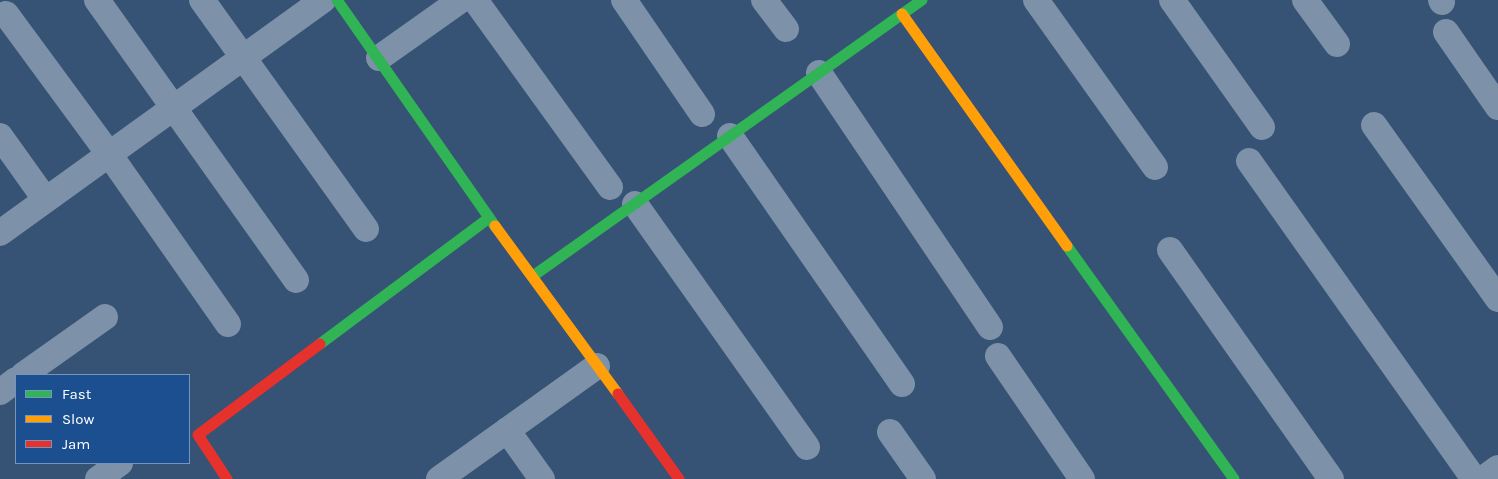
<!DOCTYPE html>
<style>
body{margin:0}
#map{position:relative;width:1498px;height:479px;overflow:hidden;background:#365274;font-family:Karla,sans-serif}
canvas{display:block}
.legend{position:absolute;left:15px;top:374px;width:175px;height:90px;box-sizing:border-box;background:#1b4f8f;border:1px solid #7695bc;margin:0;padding:6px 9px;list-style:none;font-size:15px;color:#fff}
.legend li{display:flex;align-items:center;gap:10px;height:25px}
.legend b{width:25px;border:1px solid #7695bc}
</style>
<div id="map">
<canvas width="1498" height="479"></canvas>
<ul class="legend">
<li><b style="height:6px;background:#30b455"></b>Fast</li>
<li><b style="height:6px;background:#ff9f0a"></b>Slow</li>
<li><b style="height:6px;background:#e5322d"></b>Jam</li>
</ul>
</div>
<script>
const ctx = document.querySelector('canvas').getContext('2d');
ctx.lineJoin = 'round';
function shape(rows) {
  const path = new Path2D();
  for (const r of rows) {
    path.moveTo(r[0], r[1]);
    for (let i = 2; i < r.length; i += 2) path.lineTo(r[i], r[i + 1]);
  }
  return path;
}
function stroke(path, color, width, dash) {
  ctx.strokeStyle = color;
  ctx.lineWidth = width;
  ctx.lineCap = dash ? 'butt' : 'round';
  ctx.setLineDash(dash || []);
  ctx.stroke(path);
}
stroke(shape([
 [97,0,296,280],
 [202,0,366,229],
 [475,0,610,187],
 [624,0,702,114],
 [764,0,786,29],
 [1036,0,1155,167],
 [1172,0,1262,127],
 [1305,0,1337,44],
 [1441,0,1442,2],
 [6,14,109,154,228,324],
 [1446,32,1498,107],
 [379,58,461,0],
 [819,73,990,327],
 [1374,125,1498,299],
 [0,136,45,199],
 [730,136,902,384],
 [1249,161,1474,479],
 [635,204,807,447],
 [0,233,323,0],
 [1170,250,1331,479],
 [998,356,1082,479],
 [23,375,105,317],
 [0,392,16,380],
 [507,430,542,479],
 [890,432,923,479],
 [98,479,120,463],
 [439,479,597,366],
 [1483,479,1498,468]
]), '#7d92a8', 26);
stroke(shape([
 [337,0,495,226],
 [1067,246,1234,479],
 [533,276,922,0],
 [320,344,489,218]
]), '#30b455', 11);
stroke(shape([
 [902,14,1067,246],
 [495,226,618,394]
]), '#ff9f0a', 11);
stroke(shape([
 [618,394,679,479],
 [227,479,198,435,320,344]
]), '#e5322d', 11);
</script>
